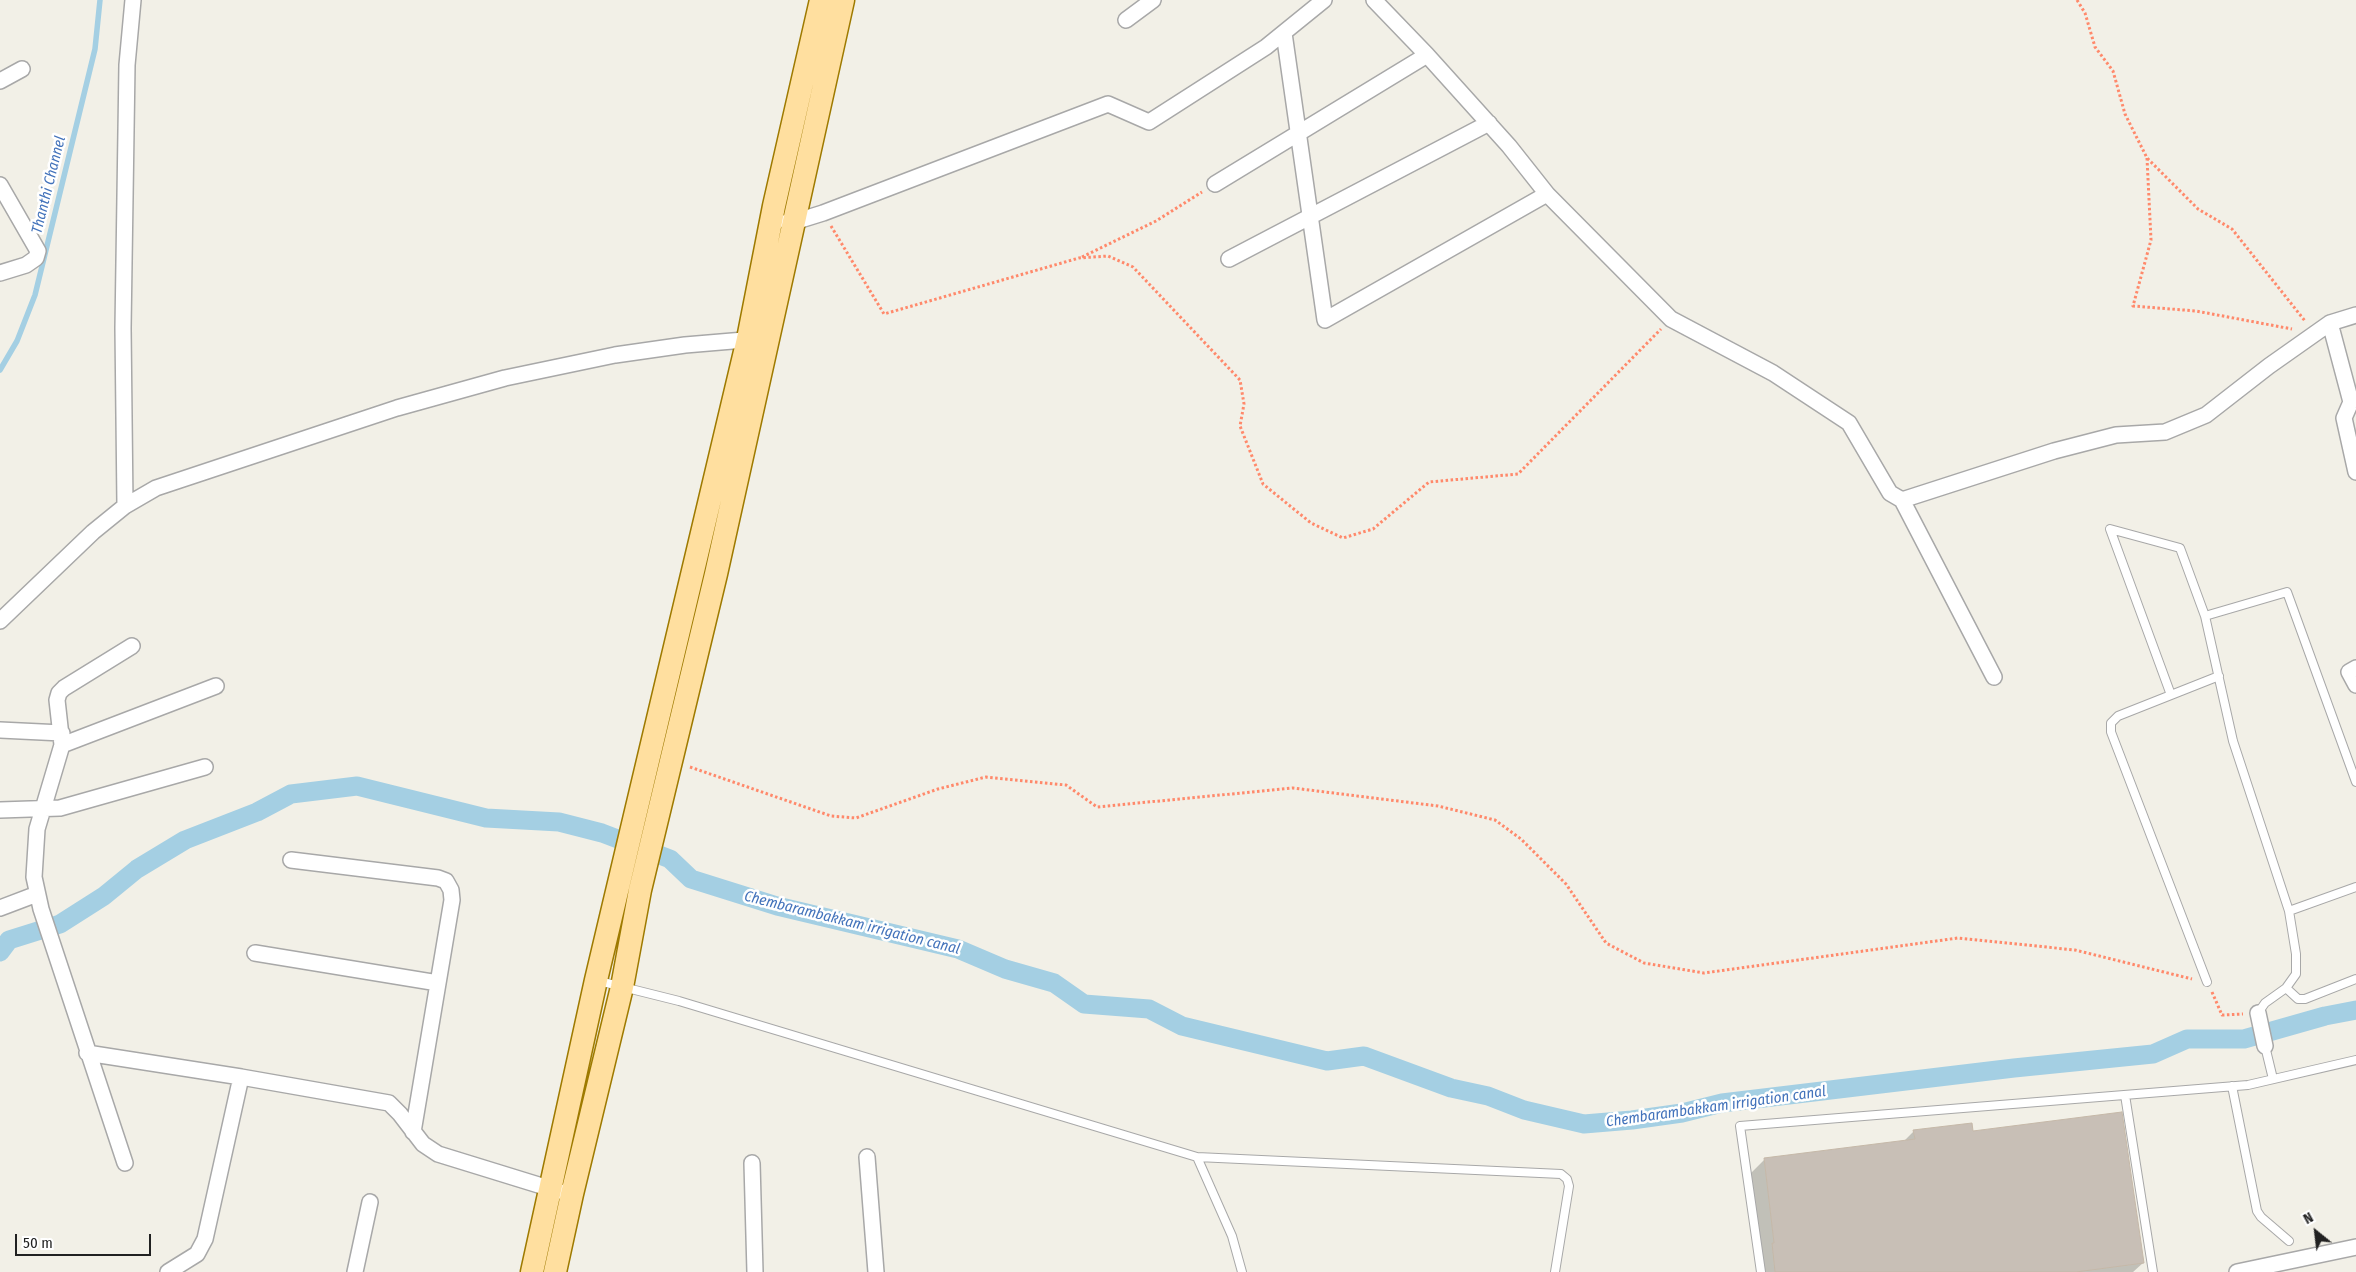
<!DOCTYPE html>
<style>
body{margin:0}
#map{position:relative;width:2356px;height:1272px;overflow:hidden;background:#f2f0e7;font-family:"Fira Sans Condensed",sans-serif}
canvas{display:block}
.north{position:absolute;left:2291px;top:1207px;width:50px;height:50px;-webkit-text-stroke:4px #fff;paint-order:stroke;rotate:331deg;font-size:14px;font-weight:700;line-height:20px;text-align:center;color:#212121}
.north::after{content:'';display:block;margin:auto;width:18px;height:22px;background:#212121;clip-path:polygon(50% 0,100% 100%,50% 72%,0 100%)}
.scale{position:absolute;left:15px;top:1234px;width:136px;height:22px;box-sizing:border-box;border:2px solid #212121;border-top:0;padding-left:6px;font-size:15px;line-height:18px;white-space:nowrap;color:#212121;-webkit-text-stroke:4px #fff;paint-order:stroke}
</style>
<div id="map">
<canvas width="2356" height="1272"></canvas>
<div class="north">N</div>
<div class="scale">50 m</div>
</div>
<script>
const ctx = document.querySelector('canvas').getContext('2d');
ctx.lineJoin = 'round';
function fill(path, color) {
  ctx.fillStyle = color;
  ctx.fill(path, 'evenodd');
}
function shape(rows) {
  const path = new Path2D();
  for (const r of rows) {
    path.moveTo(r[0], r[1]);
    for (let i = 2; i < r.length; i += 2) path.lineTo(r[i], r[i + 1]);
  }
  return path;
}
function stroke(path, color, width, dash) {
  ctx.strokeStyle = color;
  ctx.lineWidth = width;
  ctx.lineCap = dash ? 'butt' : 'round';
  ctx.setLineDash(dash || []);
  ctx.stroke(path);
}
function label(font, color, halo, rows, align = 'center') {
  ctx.font = font + ' "Fira Sans Condensed",sans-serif';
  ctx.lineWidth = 5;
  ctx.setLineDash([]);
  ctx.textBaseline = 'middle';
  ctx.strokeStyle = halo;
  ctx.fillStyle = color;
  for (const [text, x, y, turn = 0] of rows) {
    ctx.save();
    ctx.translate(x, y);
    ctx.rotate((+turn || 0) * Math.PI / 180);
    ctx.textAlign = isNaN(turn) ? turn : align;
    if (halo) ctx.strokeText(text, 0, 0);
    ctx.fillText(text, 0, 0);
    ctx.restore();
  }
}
fill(shape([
 [1914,1131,1972,1132,2143,1263,2133,1272,1758,1272,1749,1175,1764,1160,1903,1142]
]), '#0003');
stroke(shape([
 [0,370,17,341,35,295,95,49,100,0]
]), '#a4cfe3', 5.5);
stroke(shape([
 [0,952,9,940,60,924,104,896,137,869,185,840,257,812,291,794,357,786,486,818,559,822,602,833,670,859,691,879,777,906,958,949,1005,969,1054,983,1084,1004,1149,1009,1182,1026,1327,1061,1364,1056,1451,1088,1488,1096,1524,1110,1584,1124,1632,1120,1682,1113,1722,1103,2014,1068,2153,1054,2187,1039,2244,1039,2325,1016,2356,1010]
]), '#a4cfe3', 19);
const building = shape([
 [2122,1112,2144,1263,2076,1272,1775,1272,1772,1243,1774,1243,1764,1158,1915,1139,1913,1130,1972,1123,1973,1131,2122,1112]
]);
fill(building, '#c8bfb6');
stroke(building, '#c5b8a8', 1);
const service = shape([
 [2171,695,2110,529,2180,548,2205,616],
 [2289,911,2356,887],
 [599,981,679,1001,1197,1157,1232,1236,1242,1272],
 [2207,982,2111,732,2111,723,2118,716,2219,676],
 [2286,988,2298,999,2305,999,2356,979],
 [2258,1013,2265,1003,2286,988,2296,974,2296,954,2289,911,2233,741,2205,616,2287,592,2356,782],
 [2265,1046,2273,1079],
 [2232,1086,2257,1211,2261,1217,2289,1241],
 [2125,1095,2153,1272],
 [1197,1157,1561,1174,1567,1179,1569,1186,1555,1272],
 [1761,1272,1740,1126,2248,1085,2356,1060]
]);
const minor = shape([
 [1126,20,1153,0],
 [1284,33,1325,320,1547,194,1509,146,1427,55],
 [0,81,22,69],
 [1215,184,1427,55,1374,0],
 [0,185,38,251,36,258,26,265,0,273],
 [1547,194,1671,319,1773,373,1849,423,1890,493,1902,500,1994,677],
 [787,222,794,222,823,213,1108,104,1149,122,1266,47,1324,0],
 [1229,259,1489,123],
 [2330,323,2351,402],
 [2356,399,2351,402,2344,418,2356,472],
 [1902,500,2054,451,2116,435,2165,432,2206,415,2269,366,2330,323,2356,315],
 [125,506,123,328,127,65,133,0],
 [0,621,93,532,125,506,156,488,397,408,505,378,615,355,685,345,756,339],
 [2356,668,2349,672,2356,685],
 [0,730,62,733],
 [62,745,216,686],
 [0,810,60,808,205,767],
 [291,860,438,878,446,881,451,890,452,900,413,1132],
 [0,908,37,894],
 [255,953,438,983],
 [2258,1013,2265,1046],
 [87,1053,241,1077],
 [867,1157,876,1272],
 [125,1163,41,909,34,877,37,829,62,745,57,700,59,693,64,688,132,646],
 [752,1163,755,1272],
 [168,1272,197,1254,205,1239,241,1077,389,1103,400,1114,423,1144,438,1154,558,1191],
 [355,1272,370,1202],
 [2237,1272,2356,1247]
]);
const primary = shape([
 [532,1272,596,980,748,339,774,206,821,0],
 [555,1272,572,1194,622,987,640,890,716,574,843,0]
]);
stroke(service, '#a8a8a8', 10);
stroke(minor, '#a8a8a8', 18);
stroke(primary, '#9e7a00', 25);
stroke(shape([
 [2077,0,2085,13,2095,47,2113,71,2125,114,2147,158,2198,209,2232,229,2305,321],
 [2147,158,2151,240,2133,306,2196,311,2292,329],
 [831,226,884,314,1079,258,1108,256,1133,267,1240,380,1244,404,1240,426,1263,484,1311,523,1343,538,1373,529,1429,482,1518,474,1661,329],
 [1082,257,1156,221,1202,192],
 [690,767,831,816,856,818,938,789,986,777,1066,785,1097,807,1293,788,1438,806,1495,820,1521,839,1566,884,1606,943,1644,963,1704,973,1958,938,2075,950,2192,979],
 [2212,992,2222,1015,2243,1014]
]), '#ff896b', 3, [2.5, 2.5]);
stroke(service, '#fff', 8);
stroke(minor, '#fff', 15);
stroke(primary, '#ffdf9f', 22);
label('italic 15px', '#4373bb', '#fff', [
 ["Thanthi Channel",49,185,-76],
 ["Chembarambakkam irrigation canal",852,923,14],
 ["Chembarambakkam irrigation canal",1716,1107,-8]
]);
</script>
